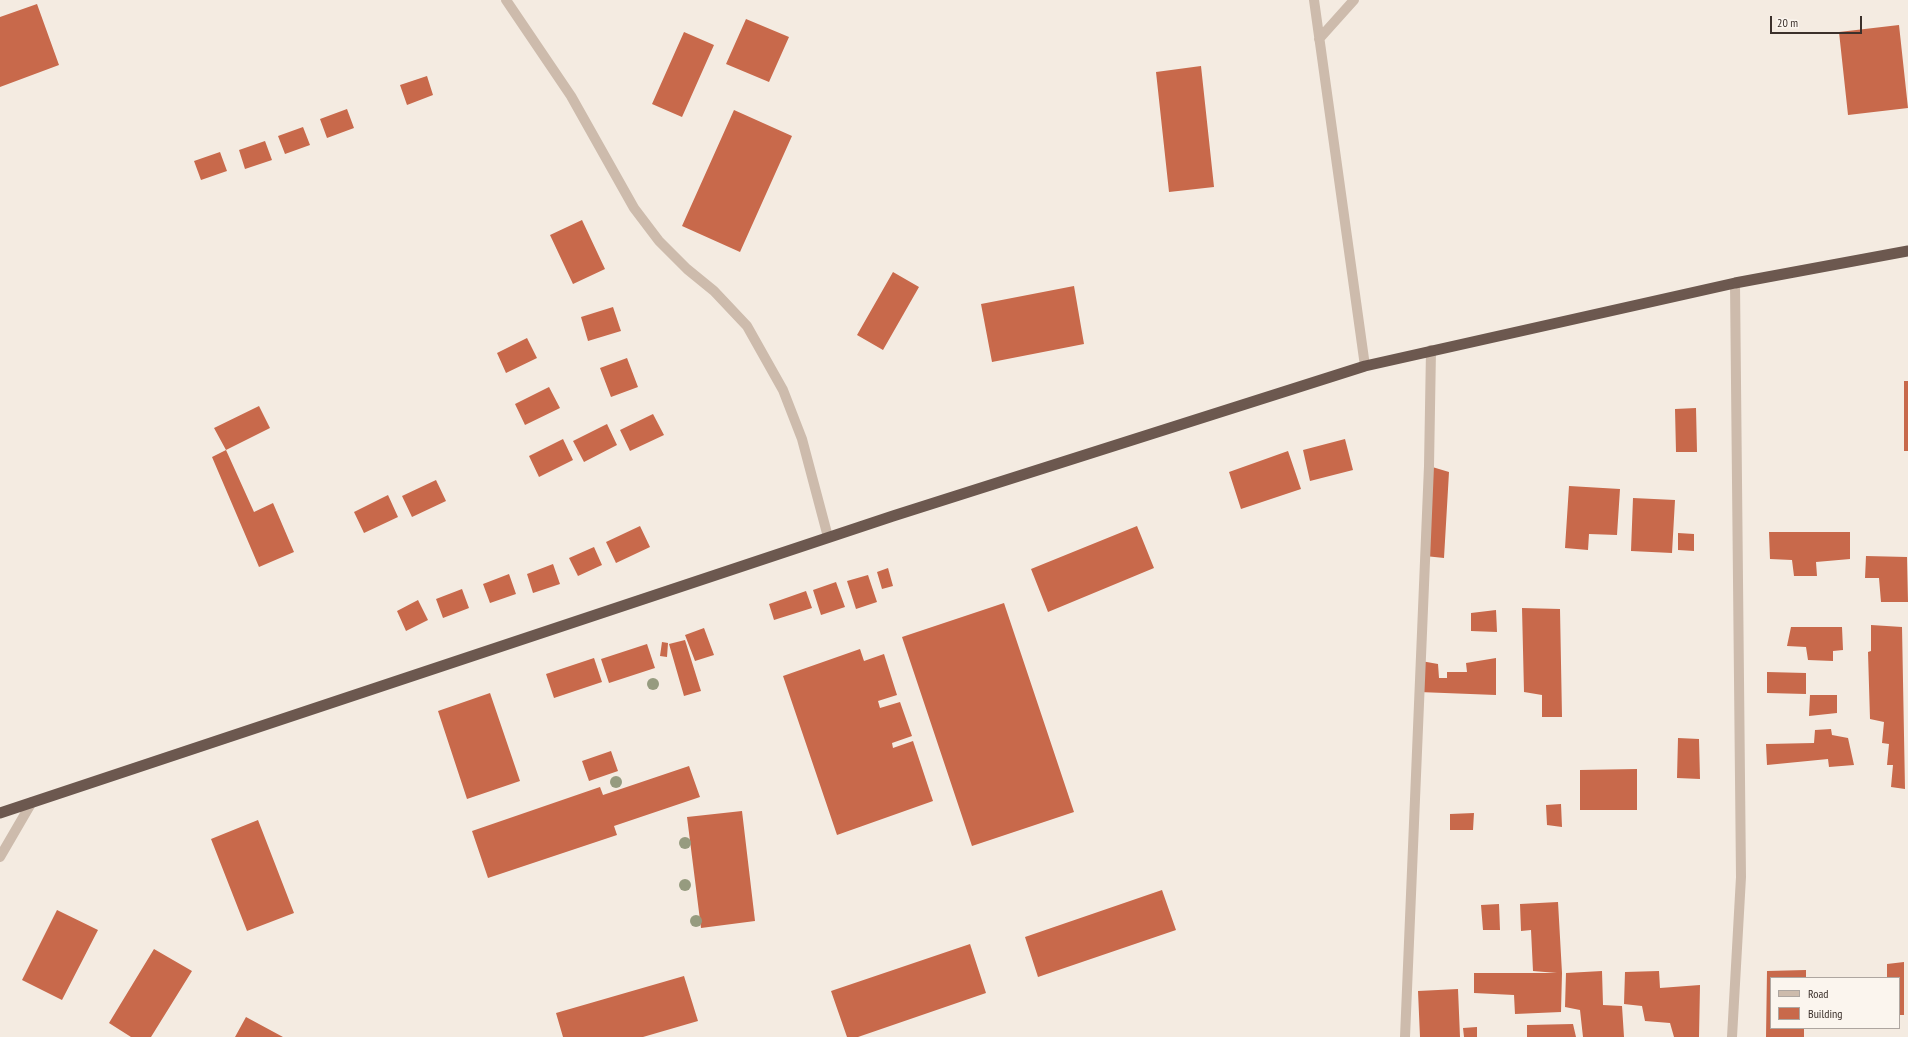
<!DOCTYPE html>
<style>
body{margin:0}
#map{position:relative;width:1908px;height:1037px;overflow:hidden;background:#f4ebe1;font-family:"PT Sans Narrow",sans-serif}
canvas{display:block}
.legend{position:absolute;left:1770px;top:977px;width:130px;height:52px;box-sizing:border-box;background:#fbf5ee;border:1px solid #aea6a0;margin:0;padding:5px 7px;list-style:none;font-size:12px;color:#3b302b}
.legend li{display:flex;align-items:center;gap:8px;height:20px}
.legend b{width:20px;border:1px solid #aea6a0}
.scale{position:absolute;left:1770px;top:16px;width:92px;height:18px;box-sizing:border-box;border:2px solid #3b302b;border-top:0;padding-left:5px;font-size:12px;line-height:14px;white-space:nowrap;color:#3b302b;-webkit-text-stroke:3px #fbf5ee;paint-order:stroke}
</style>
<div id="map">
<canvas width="1908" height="1037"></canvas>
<ul class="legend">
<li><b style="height:5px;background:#cdbbac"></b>Road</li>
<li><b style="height:11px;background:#c8694b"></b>Building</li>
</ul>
<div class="scale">20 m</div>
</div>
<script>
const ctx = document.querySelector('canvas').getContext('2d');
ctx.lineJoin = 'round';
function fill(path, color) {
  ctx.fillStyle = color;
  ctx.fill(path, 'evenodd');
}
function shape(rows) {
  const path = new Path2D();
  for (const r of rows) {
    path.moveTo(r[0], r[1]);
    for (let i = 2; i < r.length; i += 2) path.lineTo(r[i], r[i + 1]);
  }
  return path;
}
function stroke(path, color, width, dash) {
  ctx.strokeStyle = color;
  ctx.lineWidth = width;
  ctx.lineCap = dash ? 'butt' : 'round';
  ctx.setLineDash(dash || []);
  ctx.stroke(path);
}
fill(shape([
 [37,4,59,65,0,87,0,17],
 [746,19,789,37,769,82,726,64],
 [1899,25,1908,108,1848,115,1839,32],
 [684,32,714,45,682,117,652,104],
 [1201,66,1214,187,1169,192,1156,72],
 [427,76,433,95,407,105,400,85],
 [347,109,354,128,327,138,320,119],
 [734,110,792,136,740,252,682,226],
 [303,127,310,145,285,154,278,136],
 [265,141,272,160,245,169,239,150],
 [220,152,227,171,201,180,194,161],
 [582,220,605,269,573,284,550,235],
 [893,272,919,287,883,350,857,335],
 [1074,286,1084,344,992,362,981,304],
 [613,307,621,331,588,341,581,317],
 [527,338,537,358,506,373,497,353],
 [627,358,638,387,611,397,600,368],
 [1904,381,1908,381,1908,451,1904,451],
 [549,387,560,408,525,425,515,404],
 [259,406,270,428,226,450,214,428],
 [1696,408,1697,452,1676,452,1675,409],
 [653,414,664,435,630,451,620,430],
 [607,424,617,445,584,462,573,441],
 [563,439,573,460,539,477,529,456],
 [1345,439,1353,470,1310,481,1303,450],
 [226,450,254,512,273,503,294,552,259,567,212,457],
 [1288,451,1301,489,1241,509,1229,472],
 [1429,466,1449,472,1444,558,1425,556],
 [436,480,446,501,412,517,402,496],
 [1569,486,1620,489,1617,535,1589,534,1588,550,1565,548],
 [388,495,398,517,364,533,354,512],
 [1633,498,1675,500,1672,553,1631,551],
 [640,526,650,547,616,563,606,542],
 [1137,526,1154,568,1048,612,1031,569],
 [1769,532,1850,532,1850,559,1816,562,1817,576,1794,576,1792,560,1770,559],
 [1678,533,1694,534,1694,551,1678,550],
 [594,547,602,565,578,576,569,558],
 [1866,556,1907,557,1908,602,1881,602,1879,578,1865,578],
 [553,564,560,584,533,593,527,574],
 [888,568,893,586,882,589,877,572],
 [509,574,516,594,490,603,483,584],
 [868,575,877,602,856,609,847,581],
 [836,582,845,607,821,615,813,590],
 [462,589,469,608,443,618,436,599],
 [806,591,812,608,774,620,769,604],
 [418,600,428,620,406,631,397,611],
 [1004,603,1074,812,972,846,902,637],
 [1522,608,1560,609,1562,717,1542,717,1542,695,1524,692],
 [1496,610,1497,632,1471,631,1471,613],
 [1871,625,1902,627,1905,789,1891,787,1893,765,1887,765,1889,744,1882,743,1884,722,1870,719,1868,652,1871,651],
 [1791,627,1842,627,1843,650,1833,651,1833,661,1808,660,1806,647,1787,646],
 [704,628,714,655,695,661,685,635],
 [685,640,701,691,684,696,669,644],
 [662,642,668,643,667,657,660,656],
 [647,644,655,668,609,683,601,659],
 [860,649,864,661,884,654,897,695,878,701,880,708,900,702,912,736,892,743,893,748,913,741,933,801,837,835,783,676],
 [594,658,602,682,554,698,546,674],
 [1496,658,1496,695,1419,692,1421,661,1438,664,1439,678,1447,678,1447,672,1467,672,1466,663],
 [1767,672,1806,673,1806,694,1767,693],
 [490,693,520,781,467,799,438,711],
 [1810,695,1837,695,1837,713,1809,716],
 [1831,729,1832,735,1848,738,1854,765,1829,767,1828,759,1767,765,1766,744,1814,743,1815,730],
 [1678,738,1699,739,1700,779,1677,778],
 [611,751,618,771,589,781,582,761],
 [689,766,700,797,614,826,617,835,488,878,472,831,600,787,603,795],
 [1637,769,1637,810,1580,810,1580,770],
 [1561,804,1562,827,1547,825,1546,805],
 [742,811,755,921,701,928,687,817],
 [1474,813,1473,830,1450,830,1450,814],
 [258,820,294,913,247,931,211,839],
 [1162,890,1176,930,1038,977,1025,937],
 [1558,902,1562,973,1561,1012,1515,1014,1514,995,1474,993,1474,973,1557,973,1533,971,1531,930,1521,931,1520,904],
 [1499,904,1500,930,1483,930,1481,905],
 [57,910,98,930,62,1000,22,980],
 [970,944,986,993,858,1037,847,1037,831,991],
 [154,949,192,971,151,1037,131,1037,109,1023],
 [1904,962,1904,1015,1899,1015,1899,978,1887,978,1887,964],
 [1806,970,1806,978,1771,978,1771,1028,1804,1028,1804,1037,1766,1037,1767,971],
 [1602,971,1603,1005,1622,1006,1624,1037,1583,1037,1580,1010,1565,1007,1566,973],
 [1659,971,1660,988,1700,985,1699,1037,1674,1037,1670,1023,1645,1021,1642,1006,1624,1004,1625,972],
 [684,976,698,1021,643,1037,563,1037,556,1013],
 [1458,989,1460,1037,1420,1037,1418,991],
 [246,1017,283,1037,235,1037],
 [1573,1024,1576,1037,1527,1037,1527,1025],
 [1477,1027,1477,1037,1464,1037,1463,1028]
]), '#c8694b');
stroke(shape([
 [506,0,571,96,634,208,659,241,687,269,714,291,747,326,783,390,802,439,828,537],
 [1314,0,1365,366],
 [1319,39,1354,0],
 [0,857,32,802],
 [1405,1037,1429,466,1431,350],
 [1732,1037,1741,877,1735,283]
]), '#cdbbac', 10);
stroke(shape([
 [0,813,893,516,1365,366,1735,283,1908,251]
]), '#6c584f', 11);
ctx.fillStyle = '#969b7f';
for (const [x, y] of [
 [653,684],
 [616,782],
 [685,843],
 [685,885],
 [696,921]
]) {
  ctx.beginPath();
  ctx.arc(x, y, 6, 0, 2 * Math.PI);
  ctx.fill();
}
</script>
